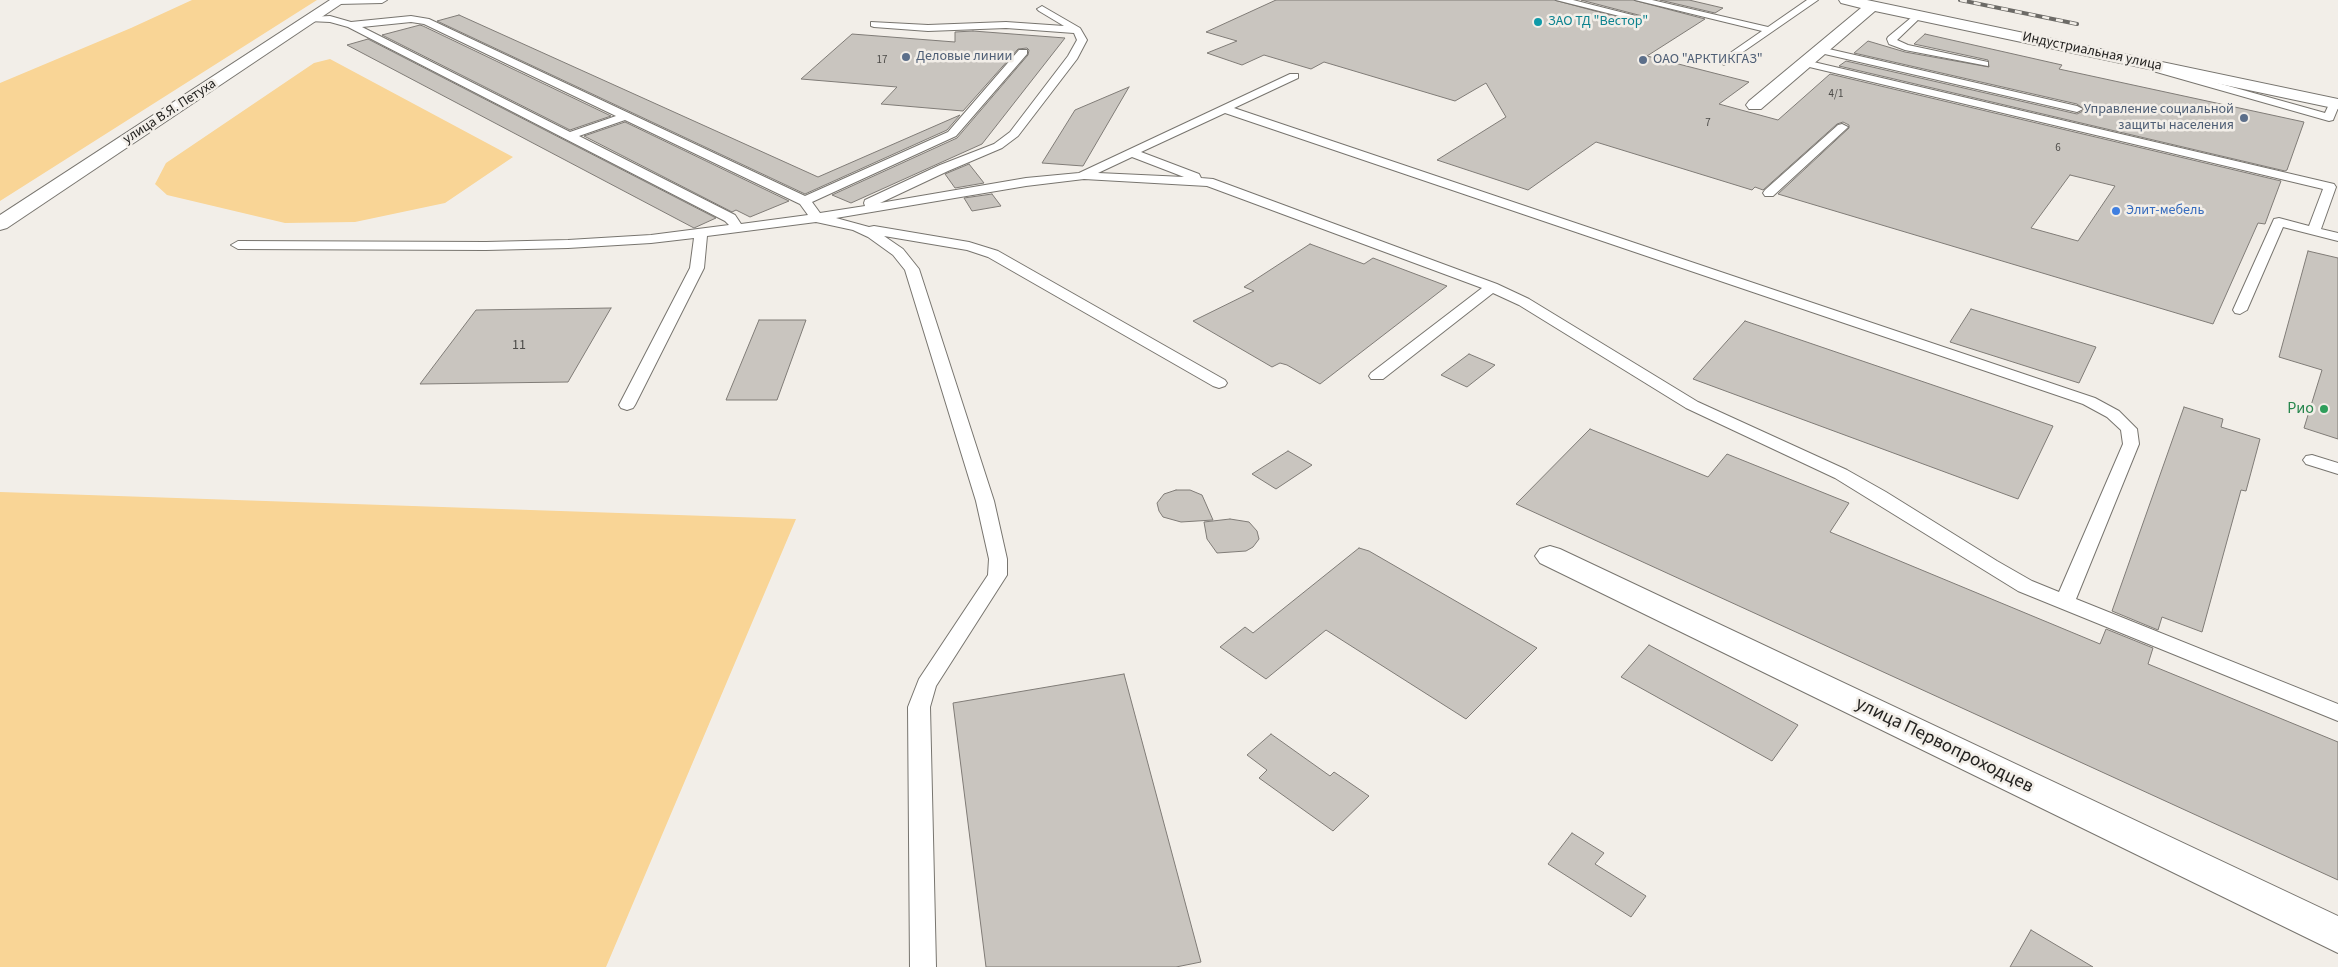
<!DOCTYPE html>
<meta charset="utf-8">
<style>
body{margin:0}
canvas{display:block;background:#f2eee8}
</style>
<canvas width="2338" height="967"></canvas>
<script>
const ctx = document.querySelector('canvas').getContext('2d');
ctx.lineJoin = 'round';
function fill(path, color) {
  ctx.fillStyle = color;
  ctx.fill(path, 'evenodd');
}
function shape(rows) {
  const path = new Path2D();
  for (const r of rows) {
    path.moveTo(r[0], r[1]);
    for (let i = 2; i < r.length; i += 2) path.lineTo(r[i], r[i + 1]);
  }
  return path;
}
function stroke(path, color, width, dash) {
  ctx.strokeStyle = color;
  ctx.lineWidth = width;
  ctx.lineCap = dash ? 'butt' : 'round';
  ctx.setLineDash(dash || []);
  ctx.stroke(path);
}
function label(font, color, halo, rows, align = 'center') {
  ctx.font = font + ' "Source Sans 3",sans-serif';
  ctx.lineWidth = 5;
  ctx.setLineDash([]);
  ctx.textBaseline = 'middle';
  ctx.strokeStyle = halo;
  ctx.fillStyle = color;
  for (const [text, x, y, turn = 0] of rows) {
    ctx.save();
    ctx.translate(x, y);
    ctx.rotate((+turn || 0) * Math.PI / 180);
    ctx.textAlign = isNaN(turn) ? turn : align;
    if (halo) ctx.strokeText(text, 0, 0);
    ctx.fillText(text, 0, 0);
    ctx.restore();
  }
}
fill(shape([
 [192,0,317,0,0,201,0,83,131,28],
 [330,59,513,157,445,203,355,222,285,223,167,195,155,184,166,163,314,63],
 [0,492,796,519,606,967,0,967]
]), '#f9d596');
const building = shape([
 [1276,0,1554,0,1640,23,1646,17,1581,0,1633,0,1705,19,1647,56,1749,82,1719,104,1778,120,1830,74,2281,181,2265,224,2258,223,2213,324,1778,194,1849,128,1849,125,1843,122,1837,124,1763,190,1755,187,1752,190,1596,142,1528,190,1437,160,1506,117,1486,83,1455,101,1324,62,1311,69,1264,55,1242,65,1207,53,1237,41,1206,32,1276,0],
 [2070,175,2115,186,2078,241,2031,228,2070,175],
 [1660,0,1689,0,1723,8,1715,13,1660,0],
 [459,15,818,177,960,115,947,130,805,194,437,21,459,15],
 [420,25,423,26,611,116,570,130,382,35,420,25],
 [973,31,1065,38,982,144,851,203,832,195,957,138,1028,55,1029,50,1027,48,1018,49,963,111,881,104,897,87,801,79,852,34,955,42,955,32,973,31],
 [1925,34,2062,65,2059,69,2304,122,2287,170,2285,171,1839,66,1846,61,2077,114,2085,110,2077,104,1854,53,1868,41,1905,52,1989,67,1988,60,1914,44,1925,34],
 [368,39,716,218,694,228,347,45,368,39],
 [1129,87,1083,166,1042,163,1075,110,1129,87],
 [625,122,789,201,750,217,736,210,732,212,584,136,625,122],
 [969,164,984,183,955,188,945,174,969,164],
 [992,194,1001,206,972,211,964,198,992,194],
 [1310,244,1364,264,1373,258,1447,286,1320,384,1287,365,1280,363,1272,367,1193,321,1254,291,1244,287,1310,244],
 [2308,251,2338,258,2338,439,2304,428,2322,370,2279,357,2308,251],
 [611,308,568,382,420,384,476,310,611,308],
 [1971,309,2096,347,2079,383,1950,342,1971,309],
 [759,320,806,320,777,400,726,400,759,320],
 [1745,321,2053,426,2018,499,1693,379,1745,321],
 [1469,354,1495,365,1467,387,1441,375,1469,354],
 [2184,407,2223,419,2221,427,2260,439,2246,491,2241,490,2202,632,2162,617,2158,630,2112,611,2184,407],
 [1590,429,1708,477,1727,454,1849,503,1830,532,2100,644,2106,629,2153,648,2148,664,2338,742,2338,880,1516,504,1590,429],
 [1288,451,1312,465,1276,489,1252,474,1288,451],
 [1176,490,1190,490,1202,495,1213,520,1181,522,1163,517,1159,511,1157,503,1164,494,1176,490],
 [1230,519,1249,522,1257,531,1259,539,1253,547,1246,551,1217,553,1207,539,1204,522,1230,519],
 [1359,548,1369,551,1537,648,1466,719,1326,630,1266,679,1220,647,1245,627,1253,633,1359,548],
 [1649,645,1798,725,1772,761,1621,677,1649,645],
 [1124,674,1201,962,1176,967,986,967,953,703,1124,674],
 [1271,734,1330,776,1334,772,1369,796,1333,831,1259,778,1267,770,1247,755,1271,734],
 [1572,833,1604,853,1595,864,1646,896,1631,917,1548,864,1572,833],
 [2031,930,2093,967,2010,967,2031,930]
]);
fill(building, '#c9c5bf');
stroke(building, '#807c77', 1);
const lane = shape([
 [334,0,387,0,382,3,338,4,335,3,334,0],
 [1556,0,1573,0,1644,18,1639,21,1556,0],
 [1635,0,1652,0,1768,27,1807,0,1818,0,1724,65,1719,62,1720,60,1762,31,1635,0],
 [1042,6,1080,28,1087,40,1077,59,1018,136,1002,148,948,171,880,203,1026,178,1079,173,1290,74,1298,74,1298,78,1234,108,2095,398,2119,411,2137,429,2139,444,2076,599,2338,704,2338,721,2018,591,1835,478,1686,408,1519,305,1493,293,1383,379,1371,379,1369,376,1371,373,1482,288,1207,186,1084,179,1026,186,836,218,869,227,874,226,969,242,998,251,1225,380,1227,383,1225,386,1219,388,1213,386,988,257,967,250,884,236,903,249,919,269,994,501,1007,559,1007,575,936,686,930,707,936,967,910,967,908,707,919,679,988,575,989,559,976,501,905,270,893,255,868,237,853,230,816,222,707,236,704,268,635,405,633,408,627,410,621,408,619,405,690,268,694,238,651,243,568,248,486,250,238,249,231,245,238,241,486,242,568,240,651,235,729,225,725,221,348,27,330,22,309,21,309,17,330,16,351,22,411,16,429,19,805,196,948,132,1019,50,1027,50,1027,54,956,136,812,202,820,213,865,206,864,203,865,200,940,165,994,144,1010,132,1068,56,1077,40,1074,33,1006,28,928,31,874,27,871,26,871,22,928,25,1006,22,1064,26,1039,11,1037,9,1042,6],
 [411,22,424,24,616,116,570,132,362,27,411,22],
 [1225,113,2083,404,2107,417,2121,430,2123,444,2059,592,2032,581,1997,561,1886,492,1847,470,1698,402,1529,299,1497,284,1213,179,1201,178,1199,174,1141,152,1225,113],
 [625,120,800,204,808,215,741,224,735,215,579,136,625,120],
 [1132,157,1184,177,1098,173,1132,157],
 [1918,12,1923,15,1921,17,1897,40,1908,45,1988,62,1988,66,1905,50,1889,44,1887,39,1888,37,1918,12],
 [1820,47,2077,106,2083,109,2077,112,1816,52,1816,48,1820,47],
 [1805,60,2334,184,2336,187,2321,229,2338,233,2338,241,2283,227,2247,310,2240,314,2235,313,2233,310,2274,219,2279,218,2309,226,2323,189,1801,65,1801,61,1805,60],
 [2157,66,2325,113,2330,102,2338,102,2338,108,2333,120,2329,121,2153,71,2152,69,2157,66],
 [1842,124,1848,127,1846,129,1773,196,1765,196,1763,193,1765,190,1838,125,1842,124],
 [2312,455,2338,463,2338,474,2306,464,2303,460,2306,456,2312,455]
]);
const street = shape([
 [1839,0,1867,0,2338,99,2338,109,1875,11,1761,109,1749,109,1746,105,1749,101,1861,8,1841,3,1839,0],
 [1550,546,1560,549,2338,916,2338,953,1540,563,1535,556,1540,549,1550,546]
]);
const secondary = shape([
 [330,0,347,0,7,228,0,230,0,215,330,0]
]);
stroke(lane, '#78756f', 2);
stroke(street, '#78756f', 2);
stroke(secondary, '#78756f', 2);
fill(lane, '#fff');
fill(street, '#fff');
fill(secondary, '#fff');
const rail = shape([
 [1960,0,2077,24]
]);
stroke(rail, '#6c6a66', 4);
stroke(rail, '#f2eee8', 2.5, [7]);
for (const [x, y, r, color] of [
 [1538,22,5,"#0f9aa8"],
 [906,57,5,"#5c6f8a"],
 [1643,60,5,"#5c6f8a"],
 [2244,118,5,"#5c6f8a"],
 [2116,211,5,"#3f7fe0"],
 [2324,409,5,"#2e9e5b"]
]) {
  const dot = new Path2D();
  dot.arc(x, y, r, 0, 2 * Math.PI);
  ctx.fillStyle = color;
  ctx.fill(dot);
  stroke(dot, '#f2eee8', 2);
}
label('11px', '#4c4b48', null, [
 ["17",882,61],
 ["4/1",1836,95],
 ["7",1708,124],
 ["6",2058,149]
]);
label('14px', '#0d838f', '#f2eee8', [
 ["ЗАО ТД \"Вестор\"",1548,22]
], 'left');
label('14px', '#232220', '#f2eee8', [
 ["Индустриальная улица",2092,52,12],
 ["улица В.Я. Петуха",170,112,-33]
]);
label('14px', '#4e5e75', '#f2eee8', [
 ["Деловые линии",916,57],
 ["ОАО \"АРКТИКГАЗ\"",1653,60],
 ["Управление социальной",2234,110,"right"],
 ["защиты населения",2234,126,"right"]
], 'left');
label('14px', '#366cbe', '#f2eee8', [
 ["Элит-мебель",2126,211]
], 'left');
label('14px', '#4c4b48', null, [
 ["11",519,346]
]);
label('16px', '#27864d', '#f2eee8', [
 ["Рио",2314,409]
], 'right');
label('19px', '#232220', '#f2eee8', [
 ["улица Первопроходцев",1944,746,26]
]);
</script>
